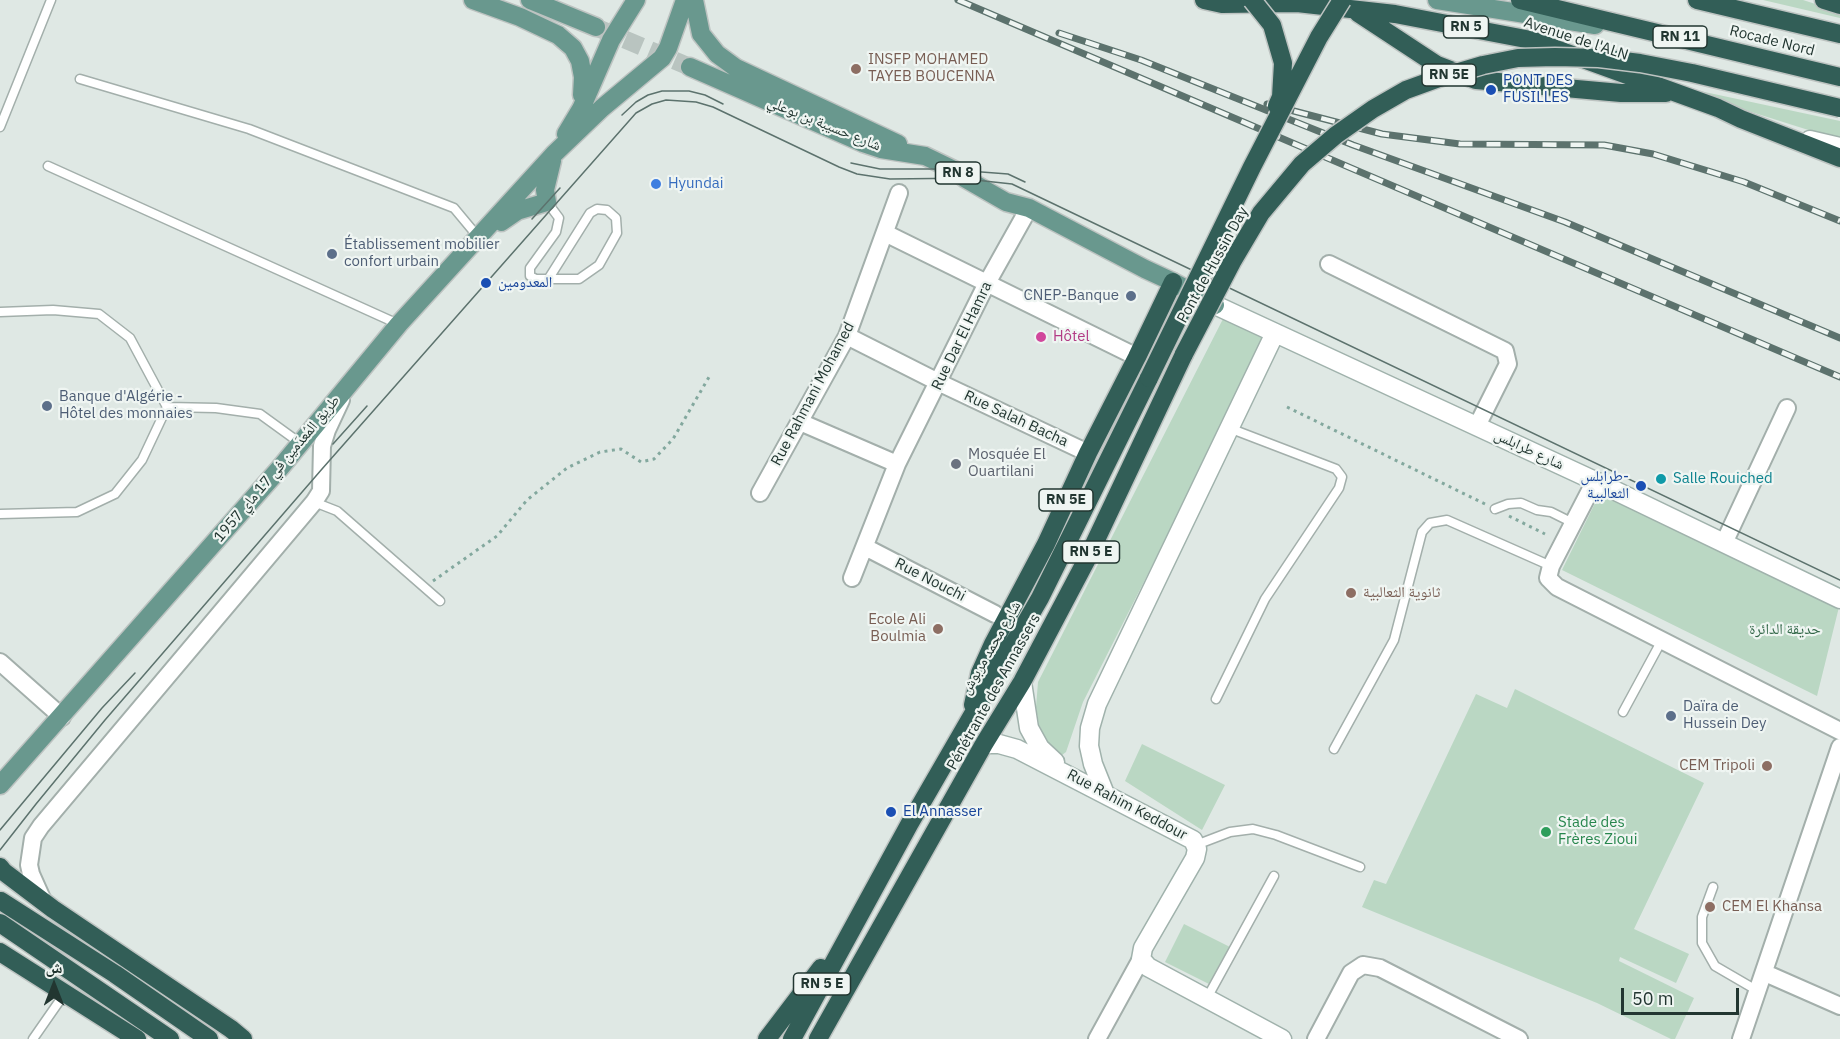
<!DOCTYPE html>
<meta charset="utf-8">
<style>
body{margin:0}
#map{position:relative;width:1840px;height:1039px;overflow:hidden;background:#dfe8e4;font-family:"IBM Plex Sans","Noto Naskh Arabic",sans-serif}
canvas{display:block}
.north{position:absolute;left:24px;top:955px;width:60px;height:60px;-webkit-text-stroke:4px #eff5f2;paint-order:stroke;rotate:0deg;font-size:16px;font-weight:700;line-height:24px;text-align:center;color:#223631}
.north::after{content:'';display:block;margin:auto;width:21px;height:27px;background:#223631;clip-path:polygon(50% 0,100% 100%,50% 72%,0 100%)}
.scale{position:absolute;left:1621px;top:988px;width:118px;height:27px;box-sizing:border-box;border:3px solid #223631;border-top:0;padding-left:8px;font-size:18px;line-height:21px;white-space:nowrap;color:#223631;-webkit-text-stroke:4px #eff5f2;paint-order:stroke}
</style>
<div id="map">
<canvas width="1840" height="1039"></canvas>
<div class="north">ش</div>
<div class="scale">50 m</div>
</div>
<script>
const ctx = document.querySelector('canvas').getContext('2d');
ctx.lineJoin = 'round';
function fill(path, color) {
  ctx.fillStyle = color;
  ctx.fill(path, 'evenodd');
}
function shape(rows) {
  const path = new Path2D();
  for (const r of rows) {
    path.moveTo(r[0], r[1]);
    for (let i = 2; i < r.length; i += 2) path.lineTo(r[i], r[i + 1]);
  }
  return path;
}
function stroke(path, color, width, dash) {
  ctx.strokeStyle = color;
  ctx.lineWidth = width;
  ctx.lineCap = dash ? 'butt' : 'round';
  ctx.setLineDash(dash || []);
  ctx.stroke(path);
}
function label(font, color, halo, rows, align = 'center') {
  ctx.font = font + ' "IBM Plex Sans","Noto Naskh Arabic",sans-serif';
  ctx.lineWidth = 4.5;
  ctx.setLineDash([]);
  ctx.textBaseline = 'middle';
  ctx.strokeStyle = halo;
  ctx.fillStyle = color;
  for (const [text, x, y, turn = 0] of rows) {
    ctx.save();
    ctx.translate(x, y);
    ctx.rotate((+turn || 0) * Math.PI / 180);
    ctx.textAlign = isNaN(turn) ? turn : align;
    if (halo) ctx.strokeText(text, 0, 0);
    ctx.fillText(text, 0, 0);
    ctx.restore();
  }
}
fill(shape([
 [1763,0,1803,0,1840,12,1840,18],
 [1672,85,1840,121,1840,140,1723,103],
 [1225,315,1264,337,1227,418,1083,702,1066,752,1062,755,1045,739,1039,725,1036,707,1038,682],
 [1601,491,1839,607,1817,696,1562,570],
 [1515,689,1704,783,1634,929,1689,954,1676,983,1620,957,1619,961,1694,998,1675,1039,1671,1039,1597,1003,1362,907,1374,880,1386,884,1476,694,1507,708],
 [1142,744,1225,785,1202,830,1125,781],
 [1184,924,1232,948,1213,986,1165,962]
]), '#bad7c3');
stroke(shape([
 [600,29,690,67]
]), '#b9c4c0', 18, [18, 9]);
const lane = shape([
 [80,79,249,129,454,208,479,238],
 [0,127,51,0],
 [48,166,398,324],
 [547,202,559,218,556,232,530,268,530,276,536,279,579,279,599,265,617,233,616,218,607,210,597,209,590,213,549,278],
 [0,312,53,310,99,314,130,338,167,407],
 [167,407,216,408,260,414,300,443],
 [314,502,337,511,440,601],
 [1495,509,1508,504,1521,503,1537,510,1551,512,1573,523],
 [0,514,77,512,115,494,142,460,167,407],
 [1216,699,1265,599,1339,488,1342,477,1336,469,1229,428],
 [1623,712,1662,640],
 [1334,749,1394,640,1422,532,1430,523,1447,520,1551,566],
 [1196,845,1230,832,1253,829,1276,835,1360,867],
 [1713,887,1702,917,1702,943,1715,966,1758,991],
 [1207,998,1274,876],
 [33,1039,65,993]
]);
const street = shape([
 [885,233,1137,357],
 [1329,264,1505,351,1508,364,1477,426],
 [847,336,940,383,1088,453],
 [800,422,897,464],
 [1595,481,1551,566,1548,578,1557,587,1840,731],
 [760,493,847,336,899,193],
 [1724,543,1787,408],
 [865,547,995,614],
 [852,578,897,464,987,283,1029,208],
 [0,662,62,717],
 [44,903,31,874,29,865,33,838,41,826,314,502,321,491,322,446,327,430,341,400],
 [1765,973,1840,1006],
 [1097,1039,1141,959],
 [1316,1039,1351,973,1363,965,1380,968,1519,1039],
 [1741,1039,1840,747]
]);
const secondary = shape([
 [1810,140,1840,147],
 [1215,305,1595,481,1840,599],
 [1022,682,1029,728,1040,748,1055,762],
 [984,744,999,744,1017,749,1193,840,1197,849,1195,858,1143,948,1141,959,1148,967,1282,1039],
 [1105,794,1093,764,1089,746,1090,728,1097,704,1275,333]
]);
const primary = shape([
 [473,0,520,17,558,35,573,48,580,61,583,77,582,95],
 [530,0,596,27],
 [694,0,701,34,717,54,736,68,898,144],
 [1437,0,1595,25],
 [690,67,863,143,881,149,925,156,954,170,966,179,1006,202,1029,208,1145,269,1173,282,1215,305],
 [566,134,581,109,611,40,636,0],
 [501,222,517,211,547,202,545,190,552,161],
 [0,785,280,468,399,324,554,154,602,108,662,58,668,48,685,0]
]);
const highway = shape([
 [1204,0,1222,4,1297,3,1395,14,1531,40,1718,108,1741,119,1840,158],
 [1520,0,1840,77],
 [1697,0,1840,34],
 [1824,0,1840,5],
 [1358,13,1437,65,1476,80,1621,93,1666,93],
 [973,705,980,673,993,644,1046,544,1088,453,1137,357,1173,282],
 [0,867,4,872,53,909,231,1029,243,1039],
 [1,901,115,974,209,1039],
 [0,923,170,1039],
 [0,952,137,1039],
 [767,1039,821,968],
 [792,1039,910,823,1040,598,1149,378],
 [818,1039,984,744,1022,682,1087,559,1184,354]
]);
stroke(lane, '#a3afab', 11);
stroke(street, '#a3afab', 20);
stroke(secondary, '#a0b2ac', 21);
stroke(primary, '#bdc3c1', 21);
stroke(highway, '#bdc3c1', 21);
stroke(shape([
 [1287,407,1485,504],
 [1509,516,1545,534],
 [433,581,497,536,527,500,567,468,600,452,621,449,641,462,654,459,673,439,709,377]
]), '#83a89e', 3, [3, 4.5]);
stroke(lane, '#fff', 8);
stroke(street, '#fff', 16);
stroke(secondary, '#fff', 18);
stroke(primary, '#69988e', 18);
stroke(highway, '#325e57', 18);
stroke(shape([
 [622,115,636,102,648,95,662,91,689,91,705,95,723,104],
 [851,163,880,169,942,169,1008,174,1025,182],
 [532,219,560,188],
 [333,444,367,406],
 [0,830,102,708,135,673],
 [0,850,36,804,105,720,322,469,621,130,636,113,652,104,666,100,696,102,713,107,839,167,857,174,890,179,975,178,966,179,1012,184,1840,580]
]), '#5c726d', 1.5);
const rail = shape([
 [958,0,1840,377],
 [1059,33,1141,60,1353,145,1565,222,1840,338],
 [1267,104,1382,134,1460,144,1604,145,1653,154,1744,182,1840,221]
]);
stroke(rail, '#5c726d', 7);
stroke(rail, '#eff5f2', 4.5, [14]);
const highwayBridge = shape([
 [1252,0,1272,25,1283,63,1281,97,1277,106],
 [1184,354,1232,262,1261,213,1302,164,1336,135,1373,109,1406,90,1439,78,1483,65,1518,58,1555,57,1599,58,1640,63,1692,73,1840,108],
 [1149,378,1252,167,1319,37,1342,0]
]);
stroke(highwayBridge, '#bdc3c1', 21, []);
stroke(highwayBridge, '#325e57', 18);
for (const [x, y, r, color] of [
 [856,69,6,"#8d6e63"],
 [1491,90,6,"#1a4fb4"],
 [656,184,6,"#3f7fe0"],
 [332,254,6,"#5c6f8a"],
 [486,283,6,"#1a4fb4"],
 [1131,296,6,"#5c6f8a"],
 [1041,337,6,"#d1479c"],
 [47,406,6,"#5c6f8a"],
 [956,464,6,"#6b7280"],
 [1661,479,6,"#0f9aa8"],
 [1641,486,6,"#1a4fb4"],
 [1351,593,6,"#8d6e63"],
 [938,629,6,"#8d6e63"],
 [1671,716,6,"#5c6f8a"],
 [1767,766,6,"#8d6e63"],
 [891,812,6,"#1a4fb4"],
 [1546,832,6,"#2e9e5b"],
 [1710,907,6,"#8d6e63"]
]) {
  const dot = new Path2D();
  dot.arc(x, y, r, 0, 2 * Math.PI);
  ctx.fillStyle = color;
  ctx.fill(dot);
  stroke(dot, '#eff5f2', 2);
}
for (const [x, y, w] of [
 [1466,27,45],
 [1680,37,54],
 [1449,75,54],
 [958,173,45],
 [1066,500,54],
 [1091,552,57],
 [822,984,57]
]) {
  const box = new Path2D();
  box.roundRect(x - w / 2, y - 11, w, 22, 4.5);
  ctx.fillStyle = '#eff5f2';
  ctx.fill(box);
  stroke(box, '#223631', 1.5);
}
label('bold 14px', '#223631', null, [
 ["RN 5",1466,27],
 ["RN 11",1680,37],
 ["RN 5E",1449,75],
 ["RN 8",958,173],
 ["RN 5E",1066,500],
 ["RN 5 E",1091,552],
 ["RN 5 E",822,984]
]);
label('15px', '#223631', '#eff5f2', [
 ["Avenue de l'ALN",1576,39,18],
 ["Rocade Nord",1772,41,14],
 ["شارع حسيبة بن بوعلي",824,124,22],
 ["Pont de Hussin Day",1213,265,-61],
 ["Rue Dar El Hamra",962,336,-64],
 ["Rue Rahmani Mohamed",813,394,-62],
 ["Rue Salah Bacha",1016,419,25],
 ["شارع طرابلس",1529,450,25],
 ["طريق المُعدَمين في 17 ماي 1957",277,469,-50],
 ["Rue Nouchi",930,580,27],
 ["شارع محمد مربوش",991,648,-60],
 ["Pénétrante des Annassers",994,692,-61],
 ["Rue Rahim Keddour",1127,805,28]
]);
label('15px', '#785e54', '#eff5f2', [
 ["INSFP MOHAMED",868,60],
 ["TAYEB BOUCENNA",868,77],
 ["ثانوية الثعالبية",1363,593],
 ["Ecole Ali",926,620,"right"],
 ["Boulmia",926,637,"right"],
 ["CEM Tripoli",1755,766,"right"],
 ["CEM El Khansa",1722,907]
], 'left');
label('15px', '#164399', '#eff5f2', [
 ["PONT DES",1503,81],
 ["FUSILLES",1503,98],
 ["المعدومين",498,283],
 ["طرابلس-",1629,477,"right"],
 ["الثعالبية",1629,494,"right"],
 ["El Annasser",903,812]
], 'left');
label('15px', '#366cbe', '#eff5f2', [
 ["Hyundai",668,184]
], 'left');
label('15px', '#4e5e75', '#eff5f2', [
 ["Établissement mobilier",344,245],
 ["confort urbain",344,262],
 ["CNEP-Banque",1119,296,"right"],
 ["Banque d'Algérie -",59,397],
 ["Hôtel des monnaies",59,414],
 ["Daïra de",1683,707],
 ["Hussein Dey",1683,724]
], 'left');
label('15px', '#b23c85', '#eff5f2', [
 ["Hôtel",1053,337]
], 'left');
label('15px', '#5b616d', '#eff5f2', [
 ["Mosquée El",968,455],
 ["Ouartilani",968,472]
], 'left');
label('15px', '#0d838f', '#eff5f2', [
 ["Salle Rouiched",1673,479]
], 'left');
label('15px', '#326748', '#eff5f2', [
 ["حديقة الدائرة",1785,630]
]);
label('15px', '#27864d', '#eff5f2', [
 ["Stade des",1558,823],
 ["Frères Zioui",1558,840]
], 'left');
</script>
